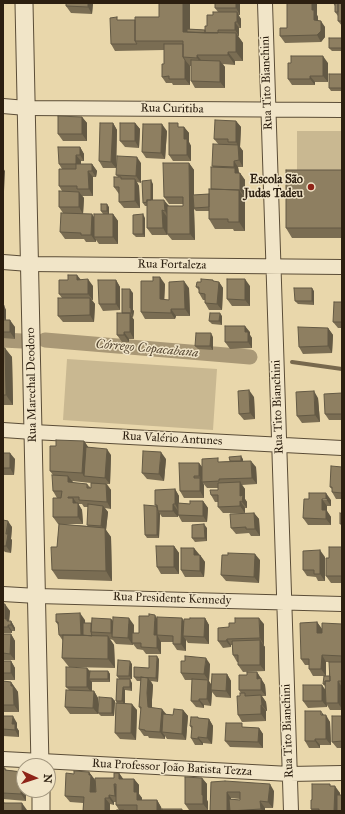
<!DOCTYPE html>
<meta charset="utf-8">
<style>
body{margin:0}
#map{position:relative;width:345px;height:814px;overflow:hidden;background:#e9d7ab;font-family:"IM FELL Great Primer",serif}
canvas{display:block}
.frame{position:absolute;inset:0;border:4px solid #2c1f10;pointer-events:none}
.north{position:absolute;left:16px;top:758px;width:40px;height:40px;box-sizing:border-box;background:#f1e5c8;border:1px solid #a2967e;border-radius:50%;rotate:93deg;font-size:11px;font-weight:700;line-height:16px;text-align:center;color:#2c1f10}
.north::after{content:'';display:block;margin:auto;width:14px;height:18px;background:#8f2418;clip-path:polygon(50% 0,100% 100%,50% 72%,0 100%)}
</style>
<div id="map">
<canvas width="345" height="814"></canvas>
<div class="frame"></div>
<div class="north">N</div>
</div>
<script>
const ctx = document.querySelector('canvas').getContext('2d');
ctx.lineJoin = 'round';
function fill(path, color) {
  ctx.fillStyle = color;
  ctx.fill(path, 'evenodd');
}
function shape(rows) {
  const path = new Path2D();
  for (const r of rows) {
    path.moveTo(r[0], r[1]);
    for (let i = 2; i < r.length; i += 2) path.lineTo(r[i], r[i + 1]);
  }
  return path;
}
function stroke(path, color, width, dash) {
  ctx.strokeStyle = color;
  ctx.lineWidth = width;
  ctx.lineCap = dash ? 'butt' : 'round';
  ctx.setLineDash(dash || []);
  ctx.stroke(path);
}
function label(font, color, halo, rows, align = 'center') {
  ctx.font = font + ' "IM FELL Great Primer",serif';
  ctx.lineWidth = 3;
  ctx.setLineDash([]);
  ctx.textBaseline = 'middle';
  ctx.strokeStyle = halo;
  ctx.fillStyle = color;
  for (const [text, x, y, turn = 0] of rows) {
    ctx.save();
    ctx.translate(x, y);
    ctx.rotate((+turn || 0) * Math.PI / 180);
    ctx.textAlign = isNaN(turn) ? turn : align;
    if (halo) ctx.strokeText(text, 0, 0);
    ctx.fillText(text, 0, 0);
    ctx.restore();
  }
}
fill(shape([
 [297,131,342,131,342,172,297,172],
 [67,359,217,369,213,430,63,420]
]), '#c9b891');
stroke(shape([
 [292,362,342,369]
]), '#77684d', 4);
stroke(shape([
 [3,340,22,341],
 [45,340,250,357]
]), '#a99876', 15);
const minor = shape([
 [265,3,291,811],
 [3,106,26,108,342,110],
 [3,262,29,264,342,267],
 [3,430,33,432,342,448],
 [3,594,37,596,342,604],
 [3,759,290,774,342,773]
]);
const tertiary = shape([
 [24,3,40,766],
 [41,790,41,811]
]);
stroke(minor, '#5b4d37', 16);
stroke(tertiary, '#5b4d37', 19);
stroke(minor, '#f1e5c8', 14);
stroke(tertiary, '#f1e5c8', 17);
fill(shape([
 [93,3,92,14,71,13,66,6],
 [215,3,240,3,240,15,238,15,241,19,241,28,239,28,239,36,238,36,243,43,243,61,235,61,235,65,223,64,225,67,225,88,195,88,191,81,191,66,190,66,190,85,173,85,172,83,166,83,162,77,164,64,164,50,115,51,111,44,118,20,190,29,205,30,207,26,213,15,218,12,215,8],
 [287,3,317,3,317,15,318,17,318,21,325,27,325,37,321,42,285,43,280,36,287,28],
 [333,3,342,3,342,26,338,21,338,16,335,12,335,6],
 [342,38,342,51,332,51,329,48],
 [328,63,328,82,315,82,315,85,292,85,288,79],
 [342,74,342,91,331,91,329,88],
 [82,117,87,123,87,141,63,141,58,134],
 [236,121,241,127,240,147,243,151,243,167,238,167,239,173,240,173,245,180,245,197,244,197,245,199,245,231,234,231,233,229,215,229,209,219,209,211,196,211,194,209,195,240,172,240,167,234,167,235,152,235,147,228,147,206,145,206,143,203,153,184,153,200,169,206,183,206,183,204,169,204,164,197,189,163,194,170,194,195,209,194,211,189,213,167,212,166,219,145,214,139],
 [113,123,117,130,116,168,103,168,99,161],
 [135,123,140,129,139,148,125,147,120,141],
 [181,127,184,127,189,133,189,142,191,146,191,161,173,161,169,155],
 [167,131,165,159,146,158,142,152],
 [80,147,84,154,84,161,81,161,81,164,92,164,97,171,96,177,93,177,93,196,82,196,84,198,83,214,94,217,103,214,101,211,109,207,109,214,113,214,118,221,118,244,99,244,96,240,96,242,86,242,84,239,65,239,60,232,63,213,59,207,62,191,59,186,62,169,59,164],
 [141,163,141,183,137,182,139,186,140,208,124,208,119,202,119,194,114,187,118,177,116,175],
 [342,170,342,238,292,238,286,228],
 [145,218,145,237,136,237,133,234],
 [81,280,93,286,93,300,92,300,95,304,94,322,63,322,58,316,62,298,59,294],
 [116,280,120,287,120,310,103,311,99,304],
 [215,282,219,282,223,288,222,310,209,310,205,303,205,300,203,300,199,293,199,290,196,287],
 [165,284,164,300,169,300,189,288,190,316,176,316,175,319,145,319,141,312],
 [250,286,250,306,232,306,227,299],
 [314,291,314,305,298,304,295,301],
 [133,293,133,310,134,311,133,317,132,317,134,320,134,339,129,339,129,342,122,342,117,335,122,313],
 [342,302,342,328,338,328,333,322],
 [4,306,6,310,6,320,15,327,15,339,3,338,3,307],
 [222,316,222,325,212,324,209,321],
 [328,328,333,335,332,353,303,354,299,347],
 [250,332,250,335,252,338,252,348,230,349,225,342],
 [213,337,213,350,198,349,195,346],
 [3,348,12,357,13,405,3,405],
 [342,393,342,420,329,420,325,414],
 [254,397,255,419,244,420,239,414],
 [318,398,320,422,302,423,297,416],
 [84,441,88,447,111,455,110,484,107,484,111,490,111,509,105,508,108,512,106,530,111,537,112,581,58,579,52,570,57,547,59,524,58,524,53,517,61,498,57,498,53,491,53,475,50,471],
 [72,481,91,483,91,488,87,484,73,483],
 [78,504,82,504,84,507,88,507,87,525,88,526,60,524,83,524,82,510],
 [3,453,15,459,14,475,3,475],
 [166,459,164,481,147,479,142,473],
 [243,459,243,461,256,467,257,484,242,485,245,489,245,499,247,502,247,508,245,508,245,513,223,513,218,507,218,502,215,502,211,495,218,490,218,488,207,488,203,483,204,485,204,498,184,498,180,491,202,467,220,462,230,461],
 [342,467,342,499,336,499,332,492,332,489,330,487],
 [175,489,179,496,179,503,190,504,203,501,208,508,207,522,182,522,178,515,178,517,162,517,160,514,159,538,147,538,145,535,156,505,155,505],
 [309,499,331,500,331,506,327,506,327,511,331,517,331,525,308,525,303,518],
 [254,513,259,519,260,536,251,536,249,533,236,534,231,528],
 [3,520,12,527,11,539,12,540,11,553,5,552,3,550],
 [207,528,207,541,195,542,192,538],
 [174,546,179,553,179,574,161,574,157,567],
 [342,547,342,583,331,583,326,576,329,558],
 [199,554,199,555,200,555,205,562,204,577,185,577,181,570],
 [228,555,260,560,259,583,226,581,221,575],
 [325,557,325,581,318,581,316,577,307,576,303,570],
 [3,604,10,611,9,621,11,621,15,628,15,631,12,631,12,633,3,633],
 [205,618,209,625,209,644,188,643,186,640,186,651,177,650,173,644,173,642,161,642,161,654,146,654,143,650,137,649,133,644,133,645,116,644,113,640,110,639,114,645,115,668,69,667,62,658,63,641,59,635,59,626,56,622,85,620,85,623,91,623,111,619,113,621,134,625,134,633,139,633,157,619,184,621],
 [317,622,322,629,322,633,342,624,342,710,330,710,327,705,327,707,308,708,303,701,326,690,326,687,323,684,329,676,330,662,326,662,326,676,313,676,309,669,309,665,305,665,301,659],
 [264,624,264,645,263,645,265,647,265,671,243,672,238,665,238,662,237,662,233,655,232,645,231,645,231,647,223,648,218,641,229,627],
 [3,634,11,634,15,641,15,660,3,660],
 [159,659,158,682,151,681,153,685,152,700,152,708,166,714,173,715,183,710,188,716,186,740,167,739,165,736,165,739,149,738,148,736,144,736,139,729,141,710,139,707,141,681,137,681,134,677,149,668],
 [3,661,11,661,15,668,15,680,3,680],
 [132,664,132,679,119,679,117,676],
 [210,664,209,681,211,684,227,674,231,681,231,698,216,697,212,692,211,706,204,705,204,708,196,707,191,701,192,680,185,680,181,673],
 [87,668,90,671,108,671,110,674,110,682,92,682,92,691,94,691,98,698,98,714,70,714,65,707,69,690,66,687],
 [257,672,265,685,266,696,262,696,266,702,267,711,266,711,266,721,242,722,238,715,241,693,239,690,247,675],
 [117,679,132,683,132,691,125,690,125,703,137,710,136,740,120,739,115,733,117,703,116,701],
 [3,681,11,682,18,692,19,712,3,712],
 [112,698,115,701,114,716,101,716,98,713],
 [324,715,330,722,331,745,320,745,320,748,309,748,305,741],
 [3,716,17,723,17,728,19,731,19,737,3,736],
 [342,716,342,748,337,748,332,742],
 [199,718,209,719,213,726,212,744,203,743,203,745,195,745,191,738,192,729,190,726],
 [244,727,259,728,263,734,263,748,230,747,225,741],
 [3,768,7,770,22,772,24,775,24,790,26,790,26,801,3,799],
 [89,772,95,781,114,778,119,773,123,779,134,779,139,785,139,794,142,798,142,800,157,800,161,807,162,811,117,811,119,810,116,805,116,802,114,802,114,805,110,804,110,811,83,811,83,803,70,802,65,796,74,774],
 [202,778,207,784,207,800,208,802,208,810,189,810,185,804],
 [211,782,274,791,273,808,265,808,265,811,210,811],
 [231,798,240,799,240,800,231,799],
 [331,786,340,793,340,795,342,795,342,811,312,811,311,809,312,800]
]), '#7a6d53');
fill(shape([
 [88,3,93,3,92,14,88,7],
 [183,3,190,3,190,38,183,32],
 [236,3,240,3,240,15,236,8],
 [312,3,317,3,317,15,318,17,318,27,314,20,312,10],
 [237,12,241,19,241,28,237,22],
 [321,21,325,27,325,37,321,42,317,35],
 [235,22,239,28,239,36,235,30],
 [236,33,243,43,243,61,236,52],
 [228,52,235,61,235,65,228,55],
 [197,55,204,64,204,67,197,58],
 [323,56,328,63,328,82,323,76],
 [185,60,190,66,190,85,185,79],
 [220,61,225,67,225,88,220,82],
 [310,76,315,82,315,85,310,79],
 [82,117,87,123,87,141,82,134],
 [236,121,241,127,240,147,243,151,243,167,239,160,238,146,236,142],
 [113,123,117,130,116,168,111,162],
 [135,123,140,129,139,148,135,141],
 [162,124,167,131,165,159,161,153],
 [184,127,189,133,189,142,191,146,191,161,187,155,184,139],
 [80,147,84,154,84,161,80,155],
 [76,155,81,161,81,170,76,164],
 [137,157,141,163,141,183,136,176],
 [234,161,238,167,239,173,240,174,235,173,235,168,234,167],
 [189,163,194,170,194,209,195,240,190,234],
 [92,164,97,171,96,177,92,171],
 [3,168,5,171,4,191,3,190],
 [88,171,93,177,93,196,89,189],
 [240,173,245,180,245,197,240,190],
 [135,179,139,186,140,208,135,201],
 [151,180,153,184,153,206,151,202],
 [239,190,245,199,245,231,239,222],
 [79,192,84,198,83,214,79,207],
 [164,200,169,206,169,217,165,211],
 [107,204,109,207,109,215,107,211],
 [162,210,167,217,167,235,163,228],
 [92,214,96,220,94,237,96,240,96,242,91,235],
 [113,214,118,221,118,244,113,237],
 [143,214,145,218,145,237,143,234],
 [77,275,82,281,77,280],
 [160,277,165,284,164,306,160,299],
 [88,279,93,286,93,300,88,294],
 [245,279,250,286,250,306,245,300],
 [116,280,120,287,120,310,116,304],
 [184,281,189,288,190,316,185,309],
 [219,282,223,288,222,310,217,304],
 [312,288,314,291,314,305,312,301],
 [130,289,133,293,133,310,134,311,133,317,131,313,130,308],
 [90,298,95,304,94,322,90,315],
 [4,306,6,310,6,321,4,318],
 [171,309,176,316,175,319,171,313],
 [130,313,134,320,134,339,130,332],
 [220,313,222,316,222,325,219,321],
 [10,320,15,327,15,339,10,332],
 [245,326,250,332,250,335,252,338,252,348,248,342,245,332],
 [328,328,333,335,332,353,328,346],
 [124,332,129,339,129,342,124,335],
 [211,333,213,337,213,350,210,346],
 [5,348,12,357,13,405,6,395],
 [249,390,254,397,255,419,250,413],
 [314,391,318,398,320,422,315,415],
 [84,441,91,451,84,476,82,473],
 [107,449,111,455,110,484,105,478],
 [161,452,166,459,164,481,159,474],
 [10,453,15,459,14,475,10,468],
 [241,456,243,459,243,468,241,464],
 [251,461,256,467,257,484,252,478],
 [199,463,204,469,203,482,199,476],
 [68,476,73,482,68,482],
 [200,478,204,485,204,498,200,491],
 [240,482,245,489,245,499,247,502,247,508,242,502,240,496],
 [106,484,111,490,111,509,107,502],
 [175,489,179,496,179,511,175,504],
 [326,493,331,500,331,506,326,499],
 [73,498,78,505,73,503],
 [322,499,327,506,327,511,331,517,331,525,326,519,322,510],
 [203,501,208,508,207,522,203,516],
 [240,501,245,508,245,513,240,506],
 [78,503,82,510,83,524,78,517],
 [173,504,178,511,178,517,173,511],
 [103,506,108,512,106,530,111,537,112,581,106,571,105,531,101,526],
 [158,511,160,514,159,538,157,535],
 [254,513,259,519,260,536,255,529],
 [8,521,12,527,11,539,12,540,11,553,6,546],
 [204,524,207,528,207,541,205,538],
 [174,546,179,553,179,574,174,567],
 [194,548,199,554,199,562,194,555],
 [320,550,325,557,325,581,320,574],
 [255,554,260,560,259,583,254,577],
 [200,555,205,562,204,577,200,571],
 [5,604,10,611,9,622,11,621,15,628,15,631,11,625,9,624,9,626,5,619],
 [80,613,85,620,86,638,81,635],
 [155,615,159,622,157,635,161,642,161,654,157,648,154,635],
 [129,618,134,625,133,643,132,643,133,645,128,638],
 [182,618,186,624,183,636,186,640,186,651,181,644],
 [205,618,209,625,209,644,204,637],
 [259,618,264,624,264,645,260,638],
 [111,619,116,625,113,637,111,633],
 [317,622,322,629,322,640,317,633],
 [8,625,12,631,12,633,8,627],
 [11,634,15,641,15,660,10,654],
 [108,636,114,645,115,668,108,659],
 [227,639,231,645,231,647,226,641],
 [260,640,265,647,265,671,260,665],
 [322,655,326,662,326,676,321,669],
 [157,656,159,659,158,682,156,678],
 [206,658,210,664,209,681,204,674],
 [11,661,15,668,15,680,11,673],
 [130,661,132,664,132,679,129,676],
 [87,668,92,674,89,679,92,682,92,693,87,687],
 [108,671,110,674,110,682,108,679],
 [257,672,265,685,266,696,261,690,257,679],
 [227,674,231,681,231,698,226,691],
 [148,678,153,685,152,700,152,714,148,707,147,693],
 [130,679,132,683,132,691,130,687],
 [208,680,212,686,211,690,212,692,211,706,207,699],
 [338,681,342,687,342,709,338,703],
 [11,682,18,692,19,712,14,705],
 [322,685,327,692,326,703,327,705,327,707,322,701],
 [123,687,125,690,125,705,122,701],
 [94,691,98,698,98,714,93,708],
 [261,695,266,702,267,711,262,705],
 [112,698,115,701,114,716,112,713],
 [199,699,204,705,204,708,199,701],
 [132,704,137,710,136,740,131,733],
 [261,705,266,711,266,721,261,714],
 [162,709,167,715,162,732,165,736,165,739,160,732],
 [183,710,188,716,186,740,182,734],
 [321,711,326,718,326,715,330,722,331,745,326,739],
 [13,716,17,723,17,728,19,731,19,737,15,730,12,724],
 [209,719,213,726,212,744,207,738],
 [259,728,263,734,263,748,258,742],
 [198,737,203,743,203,745,198,739],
 [315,739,320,745,320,748,315,741],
 [22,772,24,775,24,790,26,790,26,801,21,794],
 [89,772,96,781,95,799,90,792],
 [119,773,124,780,119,779],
 [202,778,207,784,207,800,208,802,208,810,203,804,202,795],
 [134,779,139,785,139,794,142,798,141,807,137,800,134,792],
 [114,784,119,791,119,802,115,796],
 [270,784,274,791,273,808,268,802],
 [335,786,340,793,339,811,334,811],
 [227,792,231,798,231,811,227,811],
 [109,795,114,802,114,805,109,798],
 [105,798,110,804,110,811,106,811,105,810],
 [157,800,161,807,162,811,158,811,157,810],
 [260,801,265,808,265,811,262,811,261,809],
 [22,803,27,810,27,811,22,811]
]), '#635944');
const building = shape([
 [66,3,88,3,88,7,66,6,66,3],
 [159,3,183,3,183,32,236,33,236,52,228,52,228,55,197,55,197,58,183,57,183,41,135,41,135,17,159,17,159,3],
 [215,3,236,3,236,8,215,8,215,3],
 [287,3,312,3,312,10,314,10,314,20,321,21,321,31,317,35,280,36,280,28,287,28,287,3],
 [335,3,338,3,338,12,335,12,335,3],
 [338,3,342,3,342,21,338,21,338,3],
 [213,12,237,12,237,22,235,22,235,30,218,30,218,33,205,33,205,26,207,26,207,15,213,15,213,12],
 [117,17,117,20,135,20,135,41,137,44,111,44,110,18,117,17],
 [187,29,205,30,205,33,187,32,187,29],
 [329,38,342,38,342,48,329,48,329,38],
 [164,44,183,44,183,57,185,60,185,79,169,79,169,76,162,77,162,64,164,64,164,44],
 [291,56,323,56,323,76,310,76,310,79,288,79,288,63,291,63,291,56],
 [191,60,220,61,220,82,191,81,191,60],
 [329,74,342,74,342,88,329,88,329,74],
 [58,116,82,117,82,134,58,134,58,116],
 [215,120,236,121,236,142,228,142,228,139,214,139,215,120],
 [100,123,113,123,111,162,99,161,100,123],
 [120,123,135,123,135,141,120,141,120,123],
 [169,123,178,123,178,127,184,127,184,139,187,139,187,155,169,155,169,123],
 [143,124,162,124,161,153,142,152,143,124],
 [213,144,238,145,239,160,234,161,234,167,212,166,213,144],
 [58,147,80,147,80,155,76,155,76,164,59,164,58,147],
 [117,156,137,157,136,176,116,175,117,156],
 [163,163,189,163,190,234,167,234,167,206,183,206,183,197,164,197,163,163],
 [76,164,92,164,92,171,88,171,89,189,77,189,77,186,59,186,59,169,76,169,76,164],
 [211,167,235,168,235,173,240,173,240,190,239,190,211,189,211,167],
 [286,170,342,170,342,228,286,228,286,170],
 [114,177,121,177,121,179,135,179,135,201,119,202,119,187,114,187,114,177],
 [151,180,151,200,147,200,147,202,143,203,142,181,151,180],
 [209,189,239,190,239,222,228,222,228,219,209,219,209,189],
 [59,191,79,192,79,207,59,207,59,191],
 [209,194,209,207,194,208,193,195,209,194],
 [147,200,164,200,165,211,162,210,163,228,147,228,147,200],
 [101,204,107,204,107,211,101,211,101,204],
 [61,213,92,214,91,235,81,235,81,233,60,232,61,213],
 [94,214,113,214,113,237,94,237,94,214],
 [143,214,143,234,133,234,133,215,143,214],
 [68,275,77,275,77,280,88,279,88,294,59,294,59,280,68,280,68,275],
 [153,277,160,277,160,299,169,300,169,282,184,281,185,309,171,309,171,313,141,312,141,281,153,281,153,277],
 [201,279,213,280,213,281,219,282,217,304,205,303,205,294,199,293,199,287,196,287,197,282,201,282,201,279],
 [227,279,245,279,245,300,227,299,227,279],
 [98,280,116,280,116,304,99,304,98,280],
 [294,288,312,288,312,301,295,301,294,288],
 [122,289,130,289,130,308,131,308,131,313,122,313,122,289],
 [58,298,90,298,90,315,58,316,58,298],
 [334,302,342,302,342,322,333,322,334,302],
 [4,306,4,318,3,318,3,307,4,306],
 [117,313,130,313,130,332,124,332,124,335,117,335,117,313],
 [210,313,220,313,219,321,209,321,210,313],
 [3,320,10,320,10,332,3,332,3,320],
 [225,326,245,326,245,332,248,332,248,342,225,342,225,326],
 [298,327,328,328,328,346,299,347,298,327],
 [196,333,211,333,210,346,195,346,196,333],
 [3,348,5,348,6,395,3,395,3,348],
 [249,390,250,413,239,414,238,391,249,390],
 [314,391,315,415,297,416,296,392,314,391],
 [342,393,342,414,325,414,324,394,342,393],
 [56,440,84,441,82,473,50,471,50,446,56,446,56,440],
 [86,447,107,449,105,478,84,476,86,447],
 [143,451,161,452,159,474,142,473,143,451],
 [3,453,10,453,10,468,3,468,3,453],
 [241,456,241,461,230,461,229,457,241,456],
 [218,458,218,462,251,461,252,478,219,479,219,481,202,482,202,459,218,458],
 [179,463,199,463,199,476,194,476,194,478,200,478,200,491,180,491,179,463],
 [331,466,342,467,342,493,332,492,332,487,330,487,331,466],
 [52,475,68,476,68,482,87,484,87,488,91,488,91,483,106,484,107,502,79,500,79,497,68,497,68,498,73,498,73,503,78,503,78,517,53,517,53,498,61,498,62,491,53,491,52,475],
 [240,482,240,496,243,495,242,502,240,501,240,506,218,507,218,495,211,495,210,490,218,490,218,483,240,482],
 [175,489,175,504,173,504,173,511,158,511,157,505,155,505,155,490,175,489],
 [309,493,326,493,326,499,322,499,322,510,326,510,326,519,303,518,304,499,309,499,309,493],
 [190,501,203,501,203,516,178,515,178,503,190,504,190,501],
 [88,504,103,506,101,526,87,525,88,504],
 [144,505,156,506,157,508,157,535,145,535,144,505],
 [254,513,255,529,246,529,246,527,231,528,230,514,254,513],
 [340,513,342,514,342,524,340,524,340,513],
 [3,520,8,521,6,534,8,534,6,546,3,546,3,520],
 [59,524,105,528,106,571,52,570,51,547,57,547,59,524],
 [204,524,205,538,192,538,192,525,204,524],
 [156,546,174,546,174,567,157,567,156,546],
 [329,547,342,547,342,576,326,576,326,558,329,558,329,547],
 [181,548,194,548,194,555,200,555,200,571,181,570,181,548],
 [320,550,320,574,314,574,314,570,303,570,303,551,320,550],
 [228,553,255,554,254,577,221,575,222,555,228,555,228,553],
 [3,604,5,604,5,619,7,619,7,621,11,621,11,625,8,625,8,627,3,627,3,604],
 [80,613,81,635,59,635,58,622,56,622,56,614,80,613],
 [149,614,155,615,154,635,157,635,157,648,141,647,141,643,132,643,132,633,139,633,139,616,149,616,149,614],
 [113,617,129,618,128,638,112,637,113,617],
 [157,617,182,618,181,644,173,644,173,636,157,635,157,617],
 [92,618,111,619,111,633,91,632,92,618],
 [190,618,205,618,204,637,183,636,184,619,190,619,190,618],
 [235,618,259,618,260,638,227,639,226,641,218,641,218,628,229,627,229,623,235,623,235,618],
 [317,622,317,633,322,633,322,623,342,624,342,656,322,655,321,669,309,669,309,659,301,659,300,623,317,622],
 [83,623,91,623,91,632,92,636,83,635,83,623],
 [3,634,11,634,10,654,3,653,3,634],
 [63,635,108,636,108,659,62,658,63,635],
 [260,640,260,665,238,665,238,655,233,655,232,641,260,640],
 [149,656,157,656,156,678,134,677,134,667,149,668,149,656],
 [185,656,206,658,204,674,181,673,181,661,185,661,185,656],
 [118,660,130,661,129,676,117,676,118,660],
 [3,661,11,661,11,673,3,673,3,661],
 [329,662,342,662,342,681,338,681,338,703,326,703,325,681,330,681,329,662],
 [66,667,87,668,87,687,66,687,66,667],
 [90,671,108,671,108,679,89,679,90,671],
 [247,672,257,672,257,679,261,678,261,690,239,690,239,675,247,675,247,672],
 [212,674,227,674,226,691,211,690,212,674],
 [324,676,330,676,330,681,325,681,325,684,323,684,324,676],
 [141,677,148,678,147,693,148,707,162,709,160,732,145,731,145,730,139,729,141,707,139,707,141,677],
 [117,679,130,679,130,687,123,687,122,701,116,701,117,679],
 [192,679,208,680,207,699,199,699,199,701,191,701,192,679],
 [3,681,11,682,11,686,13,686,14,705,3,705,3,681],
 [303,685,322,685,322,701,303,701,303,685],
 [66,690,94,691,93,708,65,707,66,690],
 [240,693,245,693,245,696,261,695,262,705,261,705,261,714,238,715,237,696,240,696,240,693],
 [99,697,112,698,112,713,98,713,99,697],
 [116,703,132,704,131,733,115,733,116,703],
 [174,709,183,710,182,734,162,732,163,714,173,715,174,709],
 [305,711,321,711,321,715,326,715,326,739,315,739,315,741,305,741,305,711],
 [3,716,13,716,12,724,15,724,15,730,3,729,3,716],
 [332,716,342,716,342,741,332,742,332,716],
 [191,717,198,717,198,718,209,719,207,738,198,737,198,739,191,738,192,726,190,726,191,717],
 [226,723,242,723,242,727,259,728,258,742,225,741,226,723],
 [3,768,5,768,5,770,22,772,21,794,3,793,3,768],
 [74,771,89,772,89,775,91,775,90,792,96,792,95,778,114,778,114,773,119,773,119,779,134,779,134,792,137,792,137,800,157,800,157,810,161,810,161,811,137,811,137,805,116,805,116,784,114,784,115,796,109,795,109,798,105,798,105,810,109,810,109,811,83,811,84,797,65,796,66,773,74,774,74,771],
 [185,777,202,778,202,795,203,795,203,804,185,804,185,777],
 [225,781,270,784,268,802,260,801,261,809,230,811,229,799,240,800,240,792,227,792,227,811,210,811,211,782,225,781],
 [312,784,330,784,330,786,335,786,334,811,319,811,319,809,311,809,311,800,312,800,312,784],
 [337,795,342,795,342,811,337,811,337,795],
 [4,803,22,803,22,811,3,811,3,804,4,803],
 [162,809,182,809,182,811,162,811,162,809],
 [117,810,124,810,124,811,117,811,117,810]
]);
fill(building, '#8e7f61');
stroke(building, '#635944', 1);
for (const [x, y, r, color] of [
 [311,187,4,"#8f2418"]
]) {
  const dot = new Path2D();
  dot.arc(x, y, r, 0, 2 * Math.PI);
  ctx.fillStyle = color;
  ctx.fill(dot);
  stroke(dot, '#f1e5c8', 1.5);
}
label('12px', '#2c1f10', '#f1e5c8', [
 ["Rua Tito Bianchini",267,83,-92],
 ["Rua Curitiba",172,109,1],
 ["Rua Fortaleza",172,265,1],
 ["Rua Marechal Deodoro",32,385,-91],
 ["Rua Tito Bianchini",278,407,-92],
 ["Rua Valério Antunes",172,439,3],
 ["Rua Presidente Kennedy",172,599,2],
 ["Rua Tito Bianchini",288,731,-92],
 ["Rua Professor João Batista Tezza",172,768,3]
]);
label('bold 12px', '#2c1f10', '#f1e5c8', [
 ["Escola São",303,180],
 ["Judas Tadeu",303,194]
], 'right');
label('italic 13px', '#584934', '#f1e5c8', [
 ["Córrego Copacabana",147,349,5]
]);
</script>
